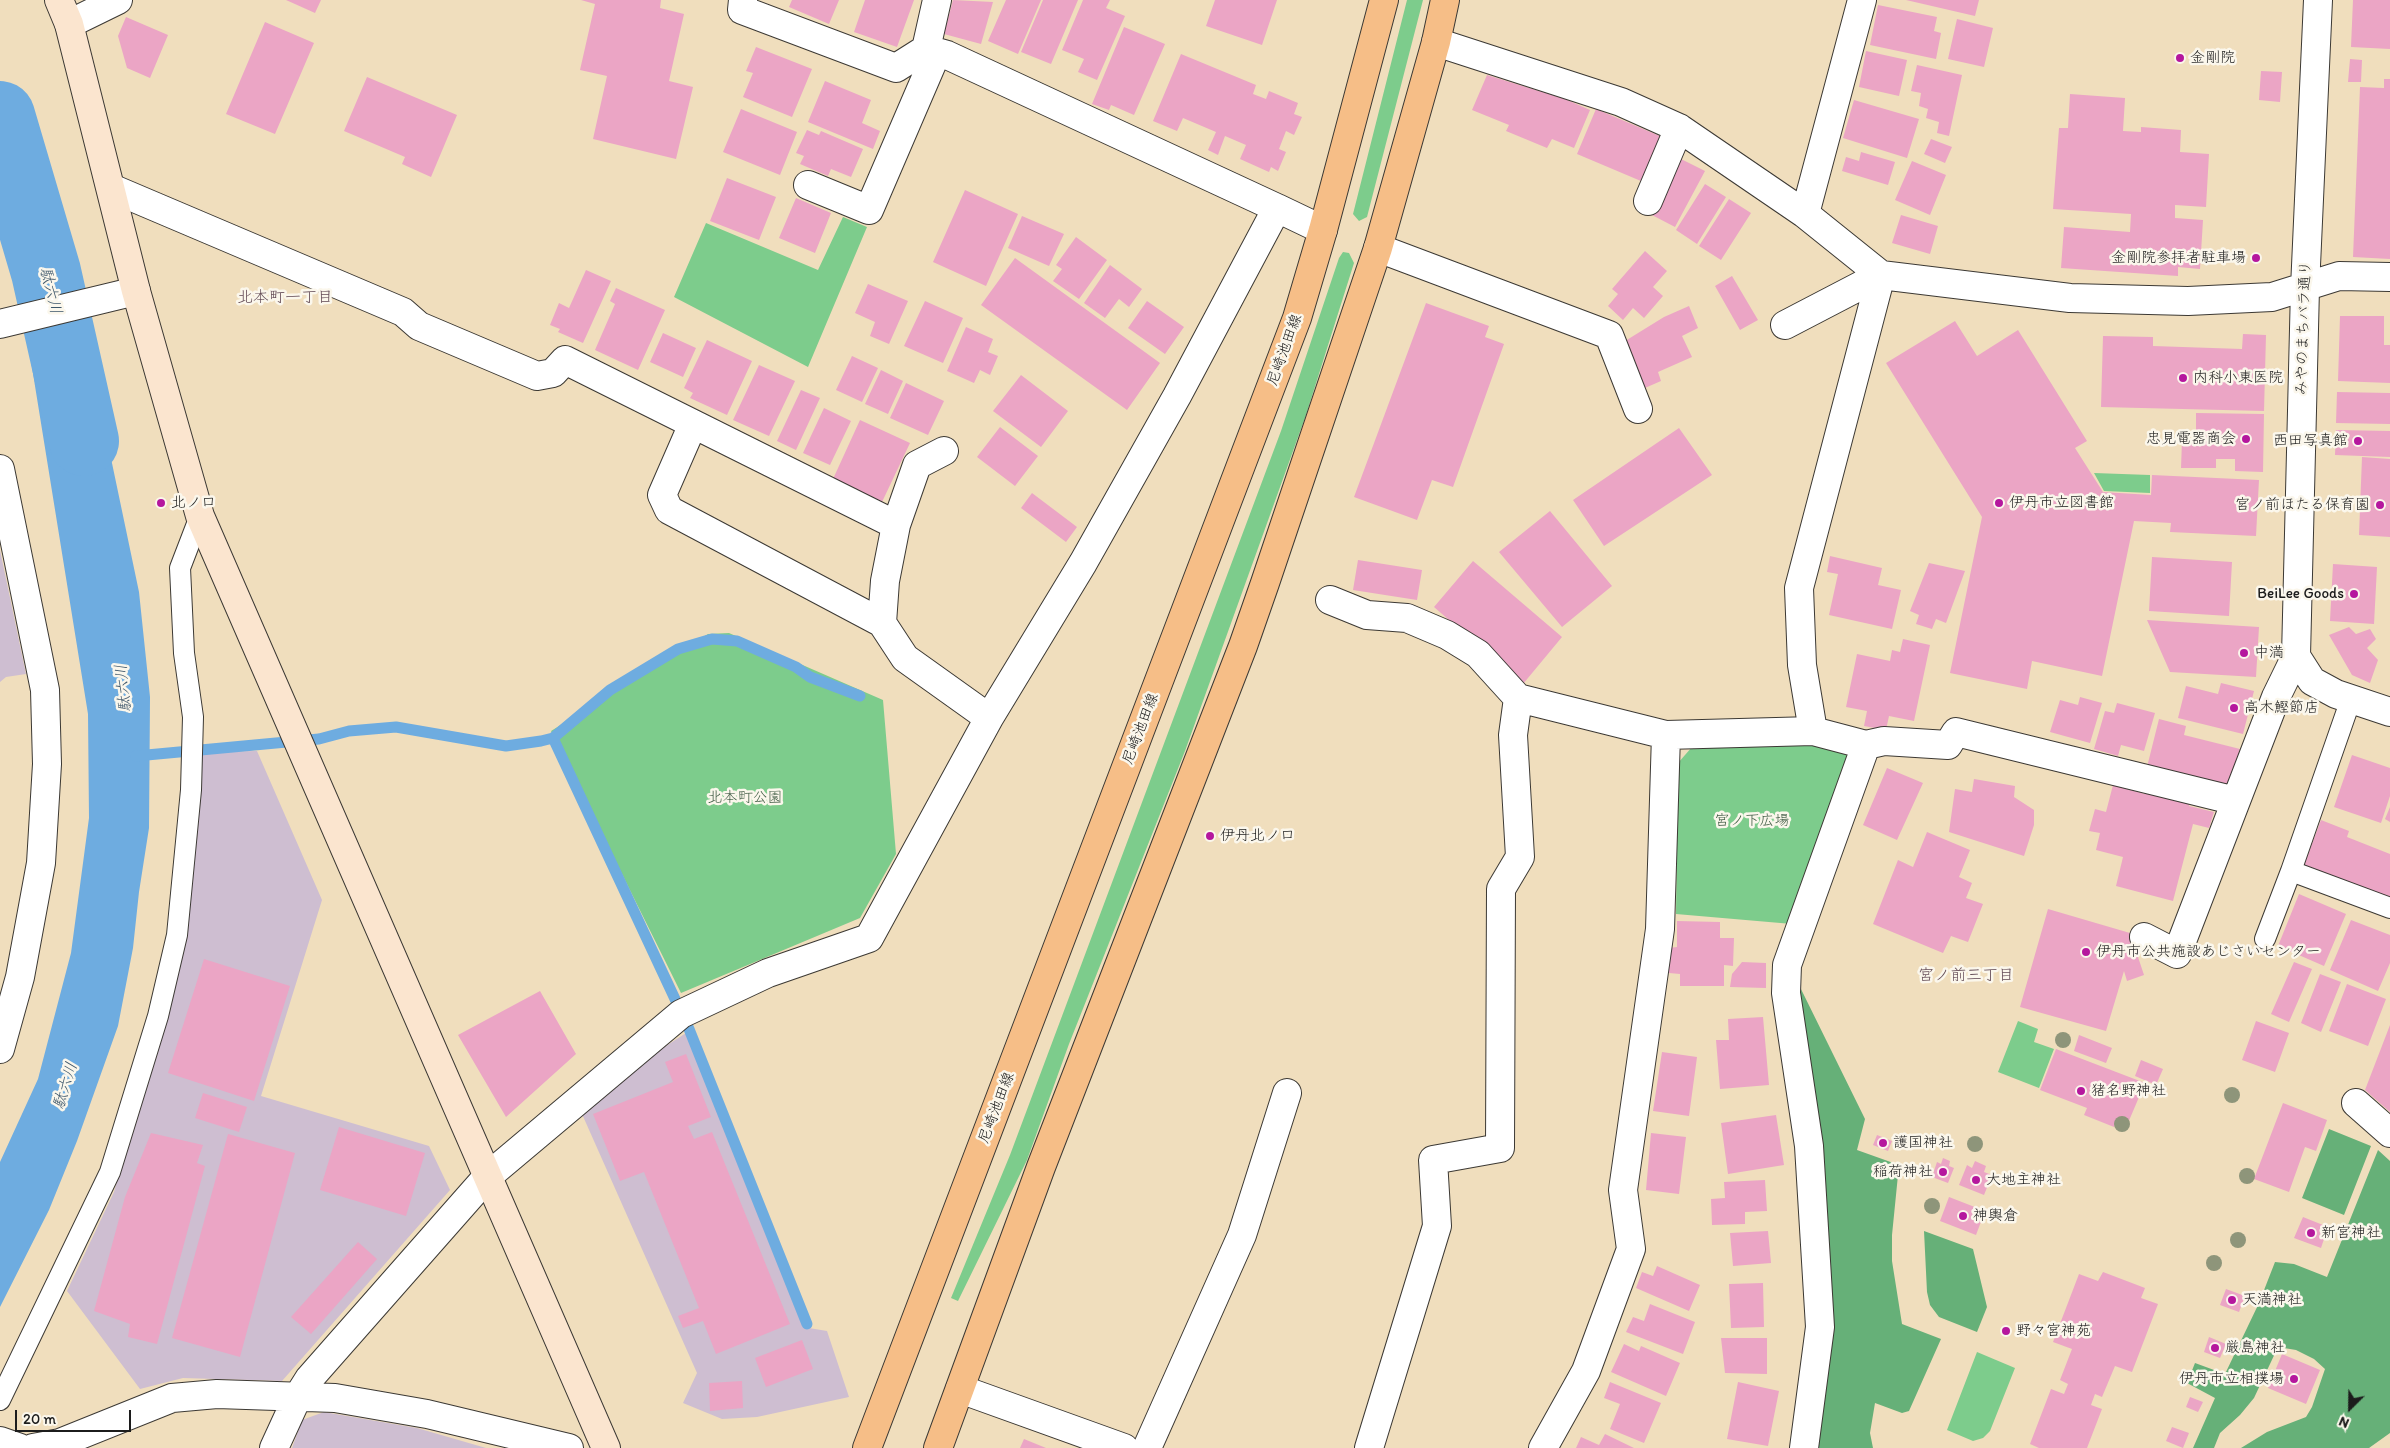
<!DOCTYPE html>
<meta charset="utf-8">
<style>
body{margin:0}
#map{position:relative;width:2390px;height:1448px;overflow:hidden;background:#f0debd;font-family:Itim,sans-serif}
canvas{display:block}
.north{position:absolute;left:2325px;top:1383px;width:50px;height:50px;-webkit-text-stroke:4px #fbf7ec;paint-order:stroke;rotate:203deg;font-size:14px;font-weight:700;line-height:20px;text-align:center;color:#1c1c1c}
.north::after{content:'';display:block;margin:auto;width:18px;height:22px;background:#1c1c1c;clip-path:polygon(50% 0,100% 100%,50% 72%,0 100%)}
.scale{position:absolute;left:15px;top:1410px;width:116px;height:22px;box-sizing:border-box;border:2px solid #1c1c1c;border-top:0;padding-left:6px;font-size:15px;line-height:18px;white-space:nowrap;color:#1c1c1c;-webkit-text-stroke:4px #fbf7ec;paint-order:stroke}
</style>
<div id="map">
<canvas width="2390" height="1448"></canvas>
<div class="north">N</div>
<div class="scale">20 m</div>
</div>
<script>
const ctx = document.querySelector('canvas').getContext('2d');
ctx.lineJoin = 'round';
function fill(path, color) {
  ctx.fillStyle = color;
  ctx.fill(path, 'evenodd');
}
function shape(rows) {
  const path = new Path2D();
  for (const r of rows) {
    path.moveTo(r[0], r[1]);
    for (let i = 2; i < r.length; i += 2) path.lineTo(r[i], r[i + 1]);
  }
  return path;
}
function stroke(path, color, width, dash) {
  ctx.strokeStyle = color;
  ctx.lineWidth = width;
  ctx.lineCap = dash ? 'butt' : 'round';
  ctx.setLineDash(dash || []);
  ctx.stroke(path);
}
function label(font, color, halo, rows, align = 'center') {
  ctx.font = font + ' Itim,"Klee One",sans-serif';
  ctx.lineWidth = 5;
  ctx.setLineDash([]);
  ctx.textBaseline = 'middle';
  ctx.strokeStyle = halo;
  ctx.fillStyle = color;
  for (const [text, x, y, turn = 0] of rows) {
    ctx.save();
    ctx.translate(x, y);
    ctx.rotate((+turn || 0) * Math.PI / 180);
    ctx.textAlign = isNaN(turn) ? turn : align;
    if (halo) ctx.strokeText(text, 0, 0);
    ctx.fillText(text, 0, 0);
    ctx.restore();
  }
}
fill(shape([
 [0,550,26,674,6,677,0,682],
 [257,751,322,900,261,1096,429,1146,450,1190,282,1381,183,1378,140,1389,67,1291,114,1192,178,960,198,752],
 [686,1033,803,1327,827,1331,849,1397,757,1417,722,1419,683,1403,697,1373,582,1114,638,1064],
 [324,1412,417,1428,486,1448,292,1448,302,1420]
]), '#cebed1');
fill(shape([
 [1407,0,1423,0,1367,217,1359,221,1353,214],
 [843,217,867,227,808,367,674,297,706,223,818,270],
 [1343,252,1349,253,1354,263,1306,415,1185,751,1069,1044,1027,1160,958,1301,951,1298,1010,1155,1281,431,1339,258],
 [2094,473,2150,475,2150,493,2104,491],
 [729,633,883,700,896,854,860,918,681,993,551,731,708,634],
 [1816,742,1847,754,1849,775,1792,924,1676,914,1678,763,1692,747,1795,746],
 [2018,1021,2038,1029,2034,1042,2054,1049,2039,1088,1998,1072],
 [1977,1352,2015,1368,1990,1431,1983,1438,1973,1441,1947,1430]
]), '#7dcc8c');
fill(shape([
 [1798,983,1865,1119,1857,1150,1899,1165,1892,1235,1892,1261,1902,1324,1941,1339,1909,1411,1902,1413,1875,1403,1870,1433,1873,1448,1811,1448],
 [2329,1129,2371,1146,2344,1215,2302,1198],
 [2378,1150,2390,1161,2390,1433,2369,1448,2241,1448,2267,1432,2306,1417,2312,1407,2325,1369,2314,1359,2296,1350,2278,1347,2254,1398,2240,1415,2220,1433,2214,1448,2193,1448,2215,1398,2187,1383,2195,1363,2225,1374,2259,1303,2275,1262,2294,1264,2327,1277],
 [1924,1231,1973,1249,1987,1307,1977,1332,1939,1317,1930,1305,1927,1292]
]), '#66b078');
fill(shape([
 [86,339,139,592,150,697,149,828,139,892,133,948,118,1026,77,1141,49,1210,0,1307,0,1162,38,1079,71,953,89,818,88,714,30,355]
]), '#6eace0');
stroke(shape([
 [553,738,689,1029,807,1324],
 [136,756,319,739,349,731,396,727,506,746,541,741,553,738,610,690,678,649,712,639,737,641,796,667,810,677,860,696]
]), '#6eace0', 11);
stroke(shape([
 [0,116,46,272,84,441]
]), '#6eace0', 70);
fill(shape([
 [286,0,321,0,315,13],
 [581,0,661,0,660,8,684,14,669,81,693,87,676,159,593,139,607,76,580,70,595,4],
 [792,0,839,0,829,24,789,7],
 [865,0,914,0,897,47,854,32],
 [953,0,993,2,981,44,944,34],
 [1006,0,1041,0,1018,54,988,41],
 [1043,0,1078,0,1051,64,1021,52],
 [1083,0,1110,0,1106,8,1125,16,1097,80,1078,72,1084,59,1062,50],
 [1215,0,1277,0,1262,45,1206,26],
 [1906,0,1979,0,1975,16],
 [2353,0,2390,0,2390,49,2351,47],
 [1878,5,1937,17,1934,31,1941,33,1936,59,1870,45],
 [126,17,168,35,150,78,127,68,118,36],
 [1957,19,1993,28,1984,67,1948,59],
 [265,22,314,43,275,134,226,114],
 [1124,27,1165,44,1134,115,1111,105,1109,110,1092,104],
 [756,47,812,69,792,117,743,97,753,73,746,71],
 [1866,51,1907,60,1899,96,1859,87],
 [1181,54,1256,85,1253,94,1266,99,1269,91,1298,103,1294,114,1302,117,1294,135,1286,131,1279,149,1286,152,1278,171,1271,167,1269,172,1240,159,1246,145,1225,136,1218,155,1208,150,1216,132,1183,118,1177,131,1153,121],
 [2350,59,2362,60,2361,82,2348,82],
 [1917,65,1962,75,1949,136,1937,133,1939,122,1926,118,1928,109,1919,106,1921,93,1911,91],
 [2261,71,2282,72,2280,102,2259,100],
 [1487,75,1565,99,1590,110,1574,148,1552,139,1547,148,1506,131,1509,125,1472,110],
 [367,77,457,115,431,177,402,164,405,157,344,131],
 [2384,79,2390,79,2390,259,2353,257,2360,87,2384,88],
 [825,81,871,100,862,123,880,131,873,149,808,122],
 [2070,94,2125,98,2123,131,2141,132,2141,127,2181,130,2180,152,2209,154,2206,207,2175,205,2175,218,2203,220,2200,269,2178,267,2178,276,2061,268,2064,227,2130,232,2131,214,2053,209,2059,128,2068,128],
 [1854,100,1919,119,1907,158,1843,138],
 [741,109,797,132,780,175,723,152],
 [1596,109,1667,139,1648,184,1577,154],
 [807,130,819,135,821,131,863,149,851,177,831,169,828,176,800,164,804,156,796,153],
 [1931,139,1952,147,1945,163,1924,154],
 [1861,152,1895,162,1888,185,1842,171,1846,157,1859,161],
 [1679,158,1705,171,1675,227,1650,214],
 [1912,161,1946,175,1930,215,1895,200],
 [727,178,776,197,759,240,710,221],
 [1705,184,1726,197,1697,244,1676,230],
 [965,190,1018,214,986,286,933,262],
 [796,198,831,213,815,253,779,238],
 [1729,199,1751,213,1721,260,1699,246],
 [1901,215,1938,226,1930,254,1892,243],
 [1022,216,1064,234,1049,266,1008,248],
 [1076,237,1107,260,1079,299,1053,281,1062,269,1056,265],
 [1645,251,1667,271,1653,287,1663,296,1644,318,1633,308,1623,320,1608,306,1618,294,1612,289],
 [1015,258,1160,363,1127,410,981,305],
 [1110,265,1142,289,1129,307,1119,299,1105,318,1084,303],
 [586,270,611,281,583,343,558,332,560,329,550,325,559,303,569,308],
 [1732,276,1758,320,1740,330,1715,286],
 [868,284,908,301,889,344,870,336,875,322,855,313],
 [616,288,665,310,638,370,595,350,615,304,610,301],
 [925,301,963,318,943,363,904,346],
 [1147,301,1184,327,1165,354,1128,328],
 [1426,303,1489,326,1485,337,1504,344,1453,487,1432,480,1417,520,1354,497],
 [1689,306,1698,328,1682,336,1692,357,1658,372,1661,381,1638,391,1617,346,1664,317],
 [2340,316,2384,316,2384,345,2390,345,2390,383,2338,381],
 [1955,321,1977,356,2018,330,2087,441,2075,448,2103,492,2151,495,2152,475,2259,480,2256,536,2170,532,2171,523,2134,521,2102,676,2032,661,2027,689,1950,673,1982,517,1886,363],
 [966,327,993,339,988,352,998,356,990,375,980,370,974,383,947,371],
 [663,333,696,348,683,377,650,362],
 [2243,334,2266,335,2264,411,2101,407,2103,336,2153,337,2153,346,2242,349],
 [707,340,752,361,727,415,690,398,693,393,684,388],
 [852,356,878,368,862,402,836,390],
 [759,365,795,381,769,436,733,420],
 [881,370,903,381,888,414,865,404],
 [1021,375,1068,411,1041,447,993,411],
 [906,383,944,401,928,435,890,418],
 [801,390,820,398,796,450,777,441],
 [2337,392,2390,393,2390,424,2336,423],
 [824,408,851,421,830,465,803,453],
 [2196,413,2264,414,2263,472,2235,471,2235,459,2216,459,2216,468,2181,468,2182,441,2196,441],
 [860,420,910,443,882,502,833,479],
 [1000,427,1038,456,1015,486,977,457],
 [1679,428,1712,475,1604,546,1573,500],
 [2336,430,2390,431,2390,457,2335,455],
 [2362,457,2390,459,2390,537,2359,535],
 [1032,493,1077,527,1066,542,1021,508],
 [1550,511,1612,586,1562,627,1499,552],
 [1830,556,1882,568,1878,585,1901,590,1892,629,1829,615,1838,574,1827,572],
 [2152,557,2232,562,2229,616,2149,611],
 [1358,560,1422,570,1417,600,1353,590],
 [1473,561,1562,637,1523,684,1434,607],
 [1929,563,1965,571,1946,623,1936,619,1932,629,1916,624,1919,615,1910,611],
 [2333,564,2377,567,2374,624,2330,621],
 [2147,620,2259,627,2256,677,2170,672],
 [2349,627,2356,634,2370,629,2376,639,2367,648,2378,660,2370,683,2352,675,2329,635],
 [1903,639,1930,645,1914,721,1889,716,1886,730,1864,726,1867,711,1846,707,1857,654,1890,661,1892,650,1900,652],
 [2221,683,2254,691,2243,734,2178,718,2186,686,2218,694],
 [2080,697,2102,703,2090,743,2050,732,2060,700,2078,705],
 [2117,703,2155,713,2144,751,2121,745,2118,756,2094,749,2105,711,2114,713],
 [2159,719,2186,726,2184,735,2240,749,2230,788,2147,767],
 [2352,755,2390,768,2390,796,2381,823,2334,807],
 [1887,768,1923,783,1897,840,1863,825],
 [1974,779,2015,786,2014,797,2034,810,2034,825,2024,856,1949,832,1955,789,1972,792],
 [2113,785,2145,794,2147,789,2191,800,2189,806,2214,812,2209,828,2193,824,2173,901,2116,886,2123,857,2096,850,2100,833,2089,831,2095,809,2106,812],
 [2390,807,2390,822,2385,819],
 [2321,820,2349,831,2347,837,2390,854,2390,902,2303,867],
 [1927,832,1970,850,1959,877,1972,883,1966,898,1983,904,1968,942,1951,936,1943,953,1873,924,1898,860,1913,867],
 [2299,894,2346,914,2324,966,2278,946],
 [2048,909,2130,933,2144,975,2127,981,2124,971,2106,1031,2020,1007],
 [2351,920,2390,935,2390,963,2378,991,2330,970],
 [1677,921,1720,922,1720,938,1734,938,1733,966,1724,965,1724,986,1680,986,1680,974,1669,973,1669,948,1677,947],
 [204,959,290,986,254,1101,168,1073],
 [1742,962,1766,963,1766,988,1730,987,1732,974],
 [2294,962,2312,969,2289,1022,2271,1014],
 [2320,974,2341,982,2321,1032,2301,1023],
 [2347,984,2386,999,2368,1046,2329,1031],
 [540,991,576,1054,506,1117,458,1035],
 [1763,1017,1769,1085,1720,1089,1716,1040,1729,1040,1728,1019],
 [2256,1021,2289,1033,2275,1072,2242,1060],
 [2390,1025,2390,1112,2365,1090],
 [2079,1035,2112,1048,2106,1063,2074,1051],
 [2056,1049,2145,1083,2128,1123,2117,1119,2114,1127,2084,1115,2087,1108,2040,1090],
 [1662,1052,1697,1057,1689,1116,1653,1111],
 [686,1054,711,1117,688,1126,694,1139,712,1132,790,1324,716,1354,703,1321,683,1328,678,1316,699,1308,644,1172,620,1181,593,1114,673,1082,665,1062],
 [2141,1060,2163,1069,2156,1085,2135,1076],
 [203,1093,247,1107,239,1132,195,1118],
 [2283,1103,2327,1120,2316,1151,2305,1147,2289,1192,2254,1179],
 [1776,1115,1784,1165,1728,1174,1721,1123],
 [339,1127,425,1153,406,1216,320,1190],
 [151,1133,203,1145,197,1163,205,1166,157,1344,128,1337,130,1324,94,1311,125,1197],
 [1651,1133,1686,1137,1679,1194,1646,1190],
 [228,1134,295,1153,240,1357,172,1338],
 [1877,1135,1892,1141,1888,1151,1873,1145],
 [1943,1158,1950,1161,1949,1166,1954,1168,1948,1183,1932,1177,1937,1162,1941,1164],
 [1975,1161,1986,1166,1984,1172,1992,1175,1984,1195,1959,1185,1967,1165,1972,1168],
 [1765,1180,1767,1211,1745,1212,1745,1224,1712,1225,1711,1199,1725,1198,1724,1182],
 [1949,1197,1985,1211,1976,1235,1940,1221],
 [2303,1217,2328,1227,2321,1248,2294,1238],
 [1768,1231,1771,1263,1733,1266,1730,1233],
 [358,1242,377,1259,311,1334,291,1317],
 [1657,1266,1700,1285,1689,1311,1636,1288,1642,1272,1653,1276],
 [2103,1272,2145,1288,2141,1298,2158,1304,2132,1372,2115,1366,2102,1397,2095,1394,2091,1405,2102,1409,2087,1448,2039,1448,2030,1444,2051,1389,2064,1394,2068,1384,2060,1380,2072,1349,2053,1342,2079,1274,2098,1281],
 [1763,1283,1764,1327,1731,1328,1729,1284],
 [2226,1289,2245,1296,2239,1312,2220,1305],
 [1650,1304,1695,1322,1683,1354,1626,1332,1633,1317,1644,1321],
 [2209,1337,2226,1344,2220,1358,2204,1352],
 [1721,1338,1767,1338,1767,1374,1725,1373],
 [802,1340,813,1369,766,1387,755,1358],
 [1624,1344,1639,1351,1641,1346,1680,1363,1666,1396,1611,1372],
 [2282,1354,2320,1370,2306,1404,2268,1388],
 [742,1381,743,1408,710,1411,709,1383],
 [1610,1382,1661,1403,1644,1443,1610,1429,1620,1404,1604,1398],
 [1738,1382,1779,1391,1768,1446,1727,1439],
 [2190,1397,2203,1402,2198,1412,2186,1407],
 [2172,1427,2189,1433,2183,1448,2166,1441],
 [1605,1434,1634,1448,1576,1448,1581,1437,1599,1445],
 [1024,1439,1046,1448,1020,1448]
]), '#eba5c5');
const lane = shape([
 [2351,699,2291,871,2390,908],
 [2265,939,2291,871],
 [0,1400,110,1172,158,1016,177,935,191,790,193,717,184,653,180,568,200,516]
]);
const street = shape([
 [743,0,742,10,896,68,926,49,947,55,1277,208],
 [69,24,118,0],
 [1436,42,1621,102,1679,128,1805,214,1881,275,2070,298,2188,301,2272,297,2339,276,2390,277],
 [926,49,937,0],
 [808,185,869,210,937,52],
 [111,188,403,312,419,326,537,376,553,373,565,360,896,525,885,581,882,623,905,658,989,718],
 [1648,201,1679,128],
 [1805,214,1862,0],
 [1378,248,1609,335,1638,409],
 [0,324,136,291],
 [1785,325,1881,275],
 [693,424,662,495,669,510,882,623],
 [0,469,45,690,47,764,41,863,20,977,0,1049],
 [896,525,917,465,944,451],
 [1330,600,1367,615,1407,618,1447,635,1478,654,1518,698,1666,735,1813,731,1866,745,1787,965,1786,993,1809,1146,1820,1327,1804,1448],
 [2296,656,2312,681,2336,694,2390,712],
 [1813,731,1802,665,1799,588,1881,275],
 [1866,745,1884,741,1948,745,1956,732,2236,801],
 [2144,937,2177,954,2276,697,2296,656,2305,288,2318,0],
 [2356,1103,2390,1133],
 [960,1389,1124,1448],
 [0,1441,20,1448],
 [33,1448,60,1443,172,1398,217,1394,335,1398,427,1414,569,1448],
 [274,1448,297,1398,309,1379,487,1177,681,1014,768,973,869,938,989,718,1083,563,1177,396,1277,208,1323,230],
 [1147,1448,1242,1235,1287,1093],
 [1369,1448,1437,1226,1433,1160,1500,1148,1501,889,1520,857,1513,735,1518,698],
 [1543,1448,1586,1371,1631,1249,1623,1190,1660,929,1666,735]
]);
const secondary = shape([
 [59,0,69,24,136,291,200,516,606,1448]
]);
const primary = shape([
 [867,1448,1297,318,1323,230,1384,0],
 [938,1448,1041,1167,1243,646,1265,583,1378,248,1436,42,1445,0]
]);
stroke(lane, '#3c3934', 22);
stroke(street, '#3c3934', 30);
stroke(secondary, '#3c3934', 30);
stroke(primary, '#3c3934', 30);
stroke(lane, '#fff', 20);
stroke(street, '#fff', 28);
stroke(secondary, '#fbe5cf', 28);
stroke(primary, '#f6be87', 28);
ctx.fillStyle = '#8e957a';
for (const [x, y] of [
 [2063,1040],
 [2232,1095],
 [2122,1124],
 [1975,1144],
 [2247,1176],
 [1932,1206],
 [2238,1240],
 [2214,1263]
]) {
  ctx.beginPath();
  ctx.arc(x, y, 8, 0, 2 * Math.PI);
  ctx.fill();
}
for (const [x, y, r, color] of [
 [2180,58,5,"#b5179e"],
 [2256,258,5,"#b5179e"],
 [2183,378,5,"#b5179e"],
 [2246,439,5,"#b5179e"],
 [2358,441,5,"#b5179e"],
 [161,503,5,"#b5179e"],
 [1999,503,5,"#b5179e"],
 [2380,505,5,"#b5179e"],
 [2354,594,5,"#b5179e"],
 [2244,653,5,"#b5179e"],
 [2234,708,5,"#b5179e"],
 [1210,836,5,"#b5179e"],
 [2086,952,5,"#b5179e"],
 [2081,1091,5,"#b5179e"],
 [1883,1143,5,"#b5179e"],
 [1943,1172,5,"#b5179e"],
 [1976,1180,5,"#b5179e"],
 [1963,1216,5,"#b5179e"],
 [2311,1233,5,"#b5179e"],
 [2232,1300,5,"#b5179e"],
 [2006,1331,5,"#b5179e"],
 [2215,1348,5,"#b5179e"],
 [2294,1379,5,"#b5179e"]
]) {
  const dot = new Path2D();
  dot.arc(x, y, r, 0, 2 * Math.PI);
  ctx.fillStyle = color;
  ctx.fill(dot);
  stroke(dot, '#fbf7ec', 2);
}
label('15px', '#1c1c1c', '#fbf7ec', [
 ["金剛院",2190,58],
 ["金剛院参拝者駐車場",2246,258,"right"],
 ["内科小東医院",2193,378],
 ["忠見電器商会",2236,439,"right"],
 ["西田写真館",2348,441,"right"],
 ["北ノ口",171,503],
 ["伊丹市立図書館",2009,503],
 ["宮ノ前ほたる保育園",2370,505,"right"],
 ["BeiLee Goods",2344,594,"right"],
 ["中満",2254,653],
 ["高木鰹節店",2244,708],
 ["伊丹北ノ口",1220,836],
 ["伊丹市公共施設あじさいセンター",2096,952],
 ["猪名野神社",2091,1091],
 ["護国神社",1893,1143],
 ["稲荷神社",1933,1172,"right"],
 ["大地主神社",1986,1180],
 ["神輿倉",1973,1216],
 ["新宮神社",2321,1233],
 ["天満神社",2242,1300],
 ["野々宮神苑",2016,1331],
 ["厳島神社",2225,1348],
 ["伊丹市立相撲場",2284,1379,"right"]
], 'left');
label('15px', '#1c1c1c', '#fbf7ec', [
 ["みやのまちバラ通り",2304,328,-88],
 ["尼崎池田線",1285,350,-70],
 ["尼崎池田線",1141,729,-69],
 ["尼崎池田線",997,1108,-69]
]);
label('15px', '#3e5a43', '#fbf7ec', [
 ["北本町公園",745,798],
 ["宮ノ下広場",1752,821]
]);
label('italic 16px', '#3d566a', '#fbf7ec', [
 ["駄六川",50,291,76],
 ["駄六川",124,688,-96],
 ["駄六川",66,1086,-73]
]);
label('16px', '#644c57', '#fbf7ec', [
 ["北本町一丁目",285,298],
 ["宮ノ前三丁目",1966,976]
]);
</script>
